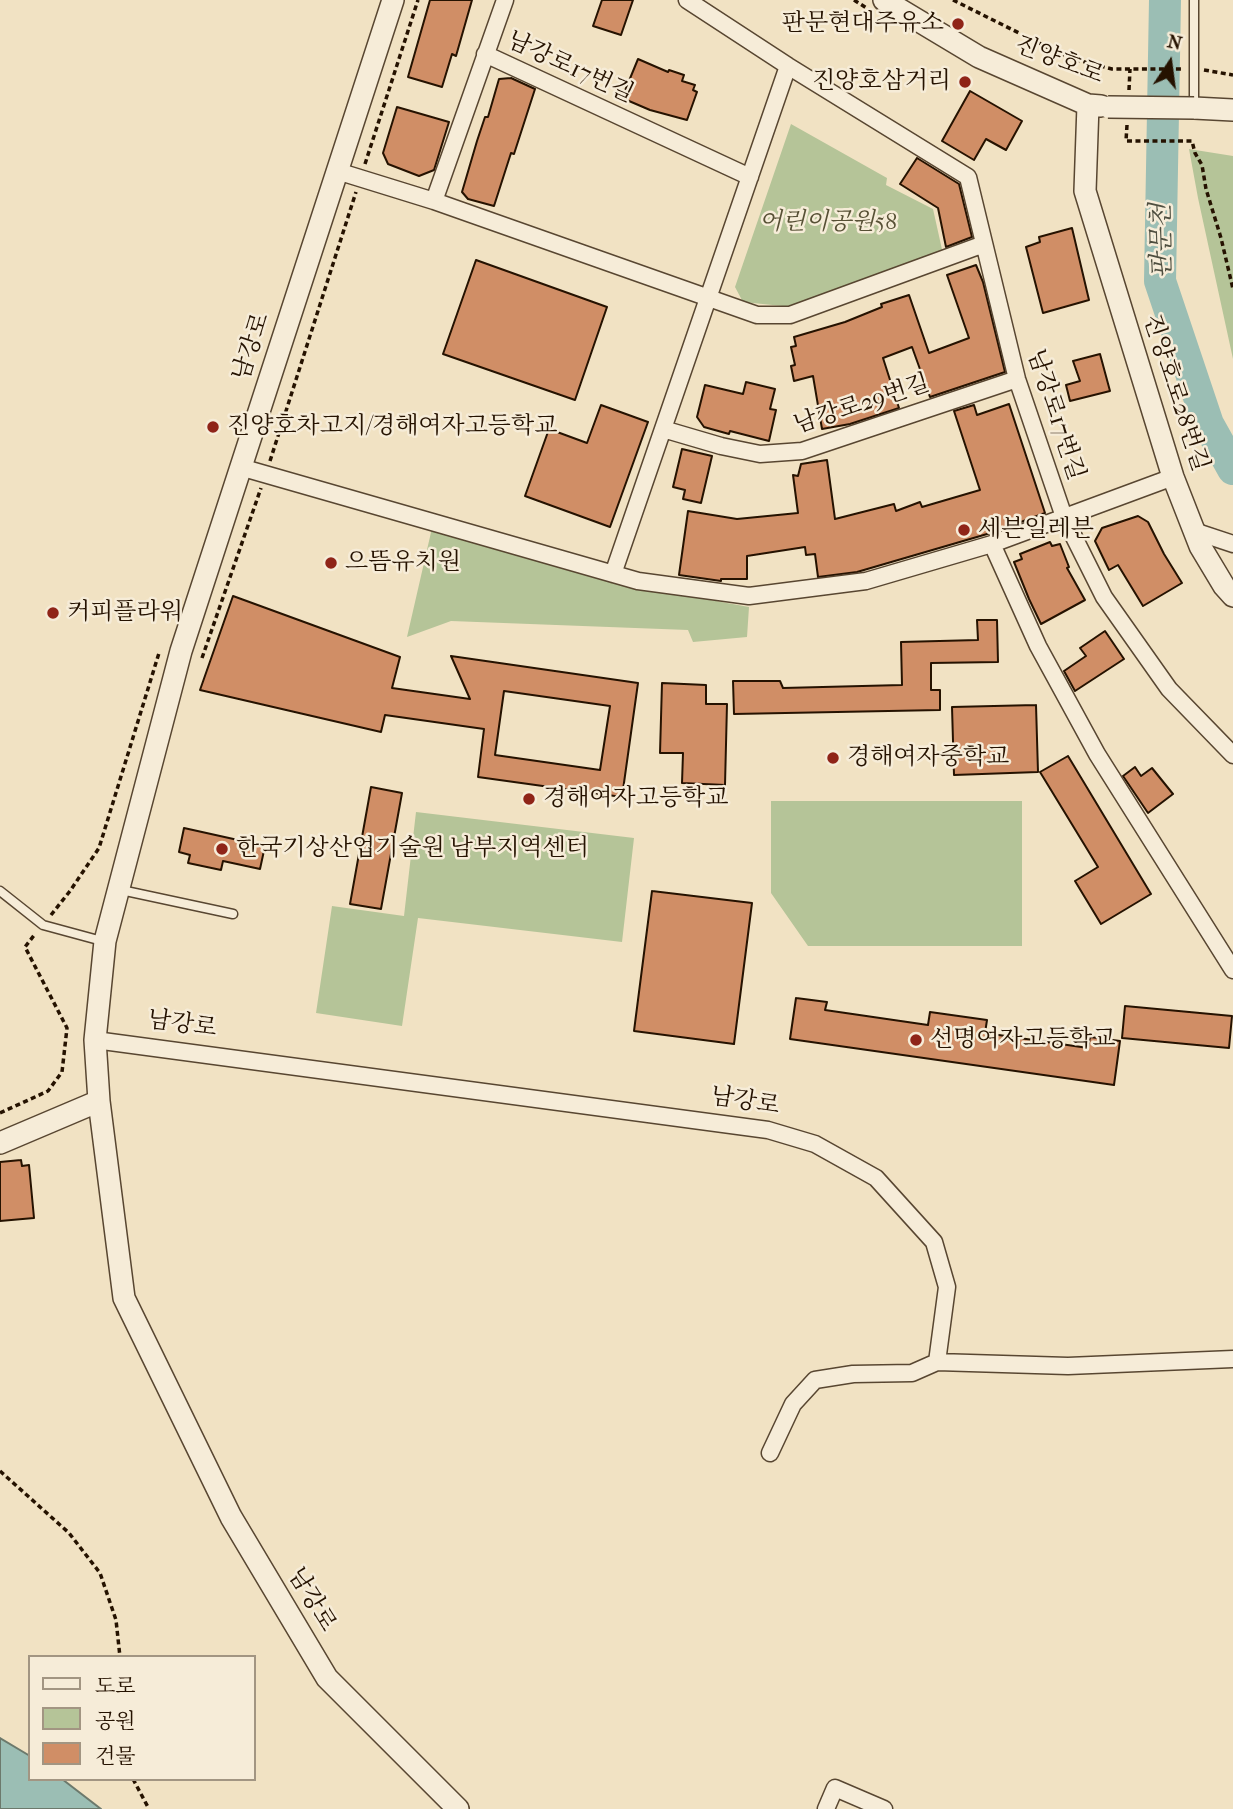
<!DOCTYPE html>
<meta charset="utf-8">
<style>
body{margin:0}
#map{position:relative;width:1233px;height:1809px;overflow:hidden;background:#f1e2c3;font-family:"IM FELL French Canon","Noto Serif KR",serif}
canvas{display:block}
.legend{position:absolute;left:28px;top:1655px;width:228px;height:126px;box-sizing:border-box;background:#f6ecd8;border:2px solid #a29582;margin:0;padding:9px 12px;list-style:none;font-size:21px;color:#251200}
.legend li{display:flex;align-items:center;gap:14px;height:35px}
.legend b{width:35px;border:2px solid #a29582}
.north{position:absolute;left:1135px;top:28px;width:70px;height:70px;-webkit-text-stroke:5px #f6ecd8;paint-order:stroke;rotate:13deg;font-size:19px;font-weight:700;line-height:28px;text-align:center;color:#251200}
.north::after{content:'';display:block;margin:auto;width:24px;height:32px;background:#251200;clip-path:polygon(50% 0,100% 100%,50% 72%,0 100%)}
</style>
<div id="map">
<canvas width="1233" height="1809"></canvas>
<ul class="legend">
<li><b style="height:9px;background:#f6ecd8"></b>도로</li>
<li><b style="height:19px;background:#b5c498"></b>공원</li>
<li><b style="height:19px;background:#d08e66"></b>건물</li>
</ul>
<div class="north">N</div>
</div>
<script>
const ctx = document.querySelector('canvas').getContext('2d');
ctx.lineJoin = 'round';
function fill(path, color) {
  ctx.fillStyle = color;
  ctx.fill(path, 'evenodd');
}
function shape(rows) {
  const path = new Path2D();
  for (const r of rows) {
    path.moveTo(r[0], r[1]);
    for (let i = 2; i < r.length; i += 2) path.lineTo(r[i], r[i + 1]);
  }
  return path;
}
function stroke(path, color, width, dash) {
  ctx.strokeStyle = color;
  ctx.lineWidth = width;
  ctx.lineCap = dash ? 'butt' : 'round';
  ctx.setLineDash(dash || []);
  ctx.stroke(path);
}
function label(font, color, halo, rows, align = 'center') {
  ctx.font = font + ' "IM FELL French Canon","Noto Serif KR",serif';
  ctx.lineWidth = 5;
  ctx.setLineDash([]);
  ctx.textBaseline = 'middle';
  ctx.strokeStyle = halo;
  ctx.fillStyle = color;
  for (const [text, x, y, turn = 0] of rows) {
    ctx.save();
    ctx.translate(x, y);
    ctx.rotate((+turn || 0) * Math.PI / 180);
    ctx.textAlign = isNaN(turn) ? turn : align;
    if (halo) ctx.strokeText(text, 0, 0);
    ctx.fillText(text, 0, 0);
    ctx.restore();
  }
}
fill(shape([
 [791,124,887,178,886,185,933,209,943,254,792,307,743,302,735,287],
 [1189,149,1233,156,1233,359,1198,198],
 [432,528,611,582,749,607,747,637,693,642,688,630,451,621,407,637],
 [771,801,1022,801,1022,946,808,946,771,893],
 [416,812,634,838,622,942,418,918,402,1026,316,1013,332,906,404,916]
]), '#b5c498');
const water = shape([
 [0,1738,30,1756,30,1779,62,1779,101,1809,0,1809,0,1738]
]);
fill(water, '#9bbeb4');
stroke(water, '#6c796c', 2);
stroke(shape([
 [1165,0,1160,281,1208,424,1233,469]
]), '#9bbeb4', 32);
const building = shape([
 [430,0,472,0,456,56,452,54,442,87,408,77,430,0],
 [602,0,633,0,621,35,593,26,602,0],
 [638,59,668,72,669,70,684,75,682,81,695,85,693,90,697,92,687,120,650,110,622,98,638,59],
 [511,78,535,89,514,154,511,153,494,206,468,199,462,192,477,141,485,117,488,117,499,79,511,78],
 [970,91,1022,121,1006,150,986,139,974,160,942,141,970,91],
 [397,107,449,122,434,170,419,176,388,164,383,153,397,107],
 [917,158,959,184,972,237,946,247,938,208,900,184,917,158],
 [1072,228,1089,300,1043,313,1026,247,1040,242,1039,237,1072,228],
 [476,260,607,307,575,400,443,354,476,260],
 [976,265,983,282,1005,372,930,397,912,347,883,358,899,408,850,424,822,429,813,376,794,381,791,366,795,365,791,347,796,346,794,337,845,322,882,307,881,304,909,295,929,353,969,338,947,275,976,265],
 [1100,354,1110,391,1070,401,1066,385,1080,381,1073,361,1100,354],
 [746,382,775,389,770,409,776,410,769,441,730,431,729,434,704,427,697,417,705,385,743,394,746,382],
 [1009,404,1045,513,994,532,857,572,818,577,815,554,806,555,805,547,747,556,747,579,721,579,721,581,679,575,688,511,737,519,798,513,793,475,798,476,801,464,827,460,835,519,894,504,896,511,920,502,922,507,980,490,954,411,974,405,977,415,1009,404],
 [601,405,648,422,610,527,525,496,549,429,587,443,601,405],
 [682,449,712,456,701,503,683,499,685,490,673,487,682,449],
 [1138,516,1148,522,1164,554,1182,583,1143,606,1118,565,1109,570,1095,541,1102,528,1138,516],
 [1050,542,1052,546,1060,544,1069,567,1067,568,1085,600,1041,624,1029,599,1014,562,1022,559,1020,554,1050,542],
 [233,596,400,657,392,688,470,699,451,656,638,683,622,797,478,777,484,729,385,715,381,732,200,690,233,596],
 [504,691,610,706,600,770,495,755,504,691],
 [977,620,997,620,998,662,931,663,931,690,940,690,940,710,734,714,733,681,780,681,783,688,902,685,901,642,978,640,977,620],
 [1105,631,1124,659,1075,691,1064,671,1086,656,1080,648,1105,631],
 [662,683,706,685,706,704,727,704,725,785,682,783,683,753,660,753,662,683],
 [1036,705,1038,772,954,775,952,707,1036,705],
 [1068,756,1151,894,1101,924,1075,881,1098,867,1040,772,1068,756],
 [1135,767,1141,776,1152,768,1173,794,1148,813,1123,776,1135,767],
 [371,787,402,793,381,909,350,904,371,787],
 [184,828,265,846,260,869,223,861,221,870,188,863,190,855,179,852,184,828],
 [652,891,752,903,734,1044,634,1031,652,891],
 [796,998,827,1002,825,1010,928,1025,930,1012,987,1020,985,1033,1088,1048,1090,1037,1120,1041,1114,1085,790,1039,796,998],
 [1125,1006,1232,1016,1229,1048,1122,1038,1125,1006],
 [21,1160,22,1166,29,1165,34,1218,0,1221,0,1162,21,1160]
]);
fill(building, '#d08e66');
stroke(building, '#251200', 2);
const service = shape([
 [1194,105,1194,0],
 [121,890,233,914],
 [0,891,43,925,102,941]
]);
const minor = shape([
 [687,0,788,66,968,177,1017,379,1064,517,1104,597,1169,689,1233,755],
 [485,54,750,177],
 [337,171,434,201,757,315,790,315,984,244],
 [434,201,505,0],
 [663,429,721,446,760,454,802,451,1017,379],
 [240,467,638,581,749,596,866,581,992,544,1173,477],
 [1194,531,1233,544],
 [992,544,1038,646,1097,754,1233,970],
 [613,574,788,66],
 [95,1040,768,1130,815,1144,876,1178,934,1242,947,1287,937,1362,1068,1366,1233,1359],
 [770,1453,793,1404,815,1380,853,1374,912,1373,937,1362],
 [826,1809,835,1788,884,1809]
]);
const tertiary = shape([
 [884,0,979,57,1088,105,1101,106],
 [1088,105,1085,191,1173,477,1200,546,1224,586,1233,596],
 [1194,108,1233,110],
 [99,1101,124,1298,231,1517,327,1678,458,1809],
 [0,1143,99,1101,95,1040,105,941,181,651,393,0]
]);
stroke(service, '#584631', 11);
stroke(minor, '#584631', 19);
stroke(tertiary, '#584631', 24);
stroke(shape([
 [854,0,868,9],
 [953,0,1069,58,1112,69,1183,69],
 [1204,70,1233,75],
 [1129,90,1130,69],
 [1127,125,1126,141,1192,141,1195,153,1202,165,1206,189,1221,238,1233,289],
 [365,164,418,0],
 [270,461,356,192],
 [202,658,261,488],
 [51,915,70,891,99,848,159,653],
 [0,1113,48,1091,62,1072,67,1028,25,947,35,934],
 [0,1471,69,1533,100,1573,116,1620,120,1657],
 [133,1779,149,1809]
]), '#251200', 3.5, [5, 3.5]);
stroke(service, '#f6ecd8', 8);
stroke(minor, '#f6ecd8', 16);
stroke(tertiary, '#f6ecd8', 21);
const tertiaryBridge = shape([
 [1108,107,1194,108]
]);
stroke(tertiaryBridge, '#584631', 24, []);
stroke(tertiaryBridge, '#f6ecd8', 21);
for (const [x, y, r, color] of [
 [958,24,7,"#8f2418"],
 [965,82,7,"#8f2418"],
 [213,427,7,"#8f2418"],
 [964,530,7,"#8f2418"],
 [331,563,7,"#8f2418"],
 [53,613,7,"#8f2418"],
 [833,758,7,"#8f2418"],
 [529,799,7,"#8f2418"],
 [222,849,7,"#8f2418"],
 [916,1040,7,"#8f2418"]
]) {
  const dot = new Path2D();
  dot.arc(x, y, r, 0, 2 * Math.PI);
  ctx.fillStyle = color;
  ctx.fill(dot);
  stroke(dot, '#f6ecd8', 2.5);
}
label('24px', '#251200', '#f6ecd8', [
 ["판문현대주유소",944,24,"right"],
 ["진양호삼거리",951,82,"right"],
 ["진양호차고지/경해여자고등학교",227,427],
 ["세븐일레븐",978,530],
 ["으뜸유치원",345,563],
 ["커피플라워",67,613],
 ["경해여자중학교",847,758],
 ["경해여자고등학교",543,799],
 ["한국기상산업기술원 남부지역센터",236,849],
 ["선명여자고등학교",930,1040]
], 'left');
label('24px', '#251200', '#f6ecd8', [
 ["진양호로",1059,61,21],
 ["남강로17번길",570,68,25],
 ["남강로",252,347,-72],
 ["진양호로28번길",1175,393,72],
 ["남강로29번길",862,405,-18],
 ["남강로17번길",1055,415,72],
 ["남강로",182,1025,8],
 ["남강로",745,1102,9],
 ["남강로",311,1600,59]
]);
label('italic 24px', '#575035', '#f6ecd8', [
 ["어린이공원58",828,223]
]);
label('italic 26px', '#4e4e3f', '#f6ecd8', [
 ["판문천",1163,241,-91]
]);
</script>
